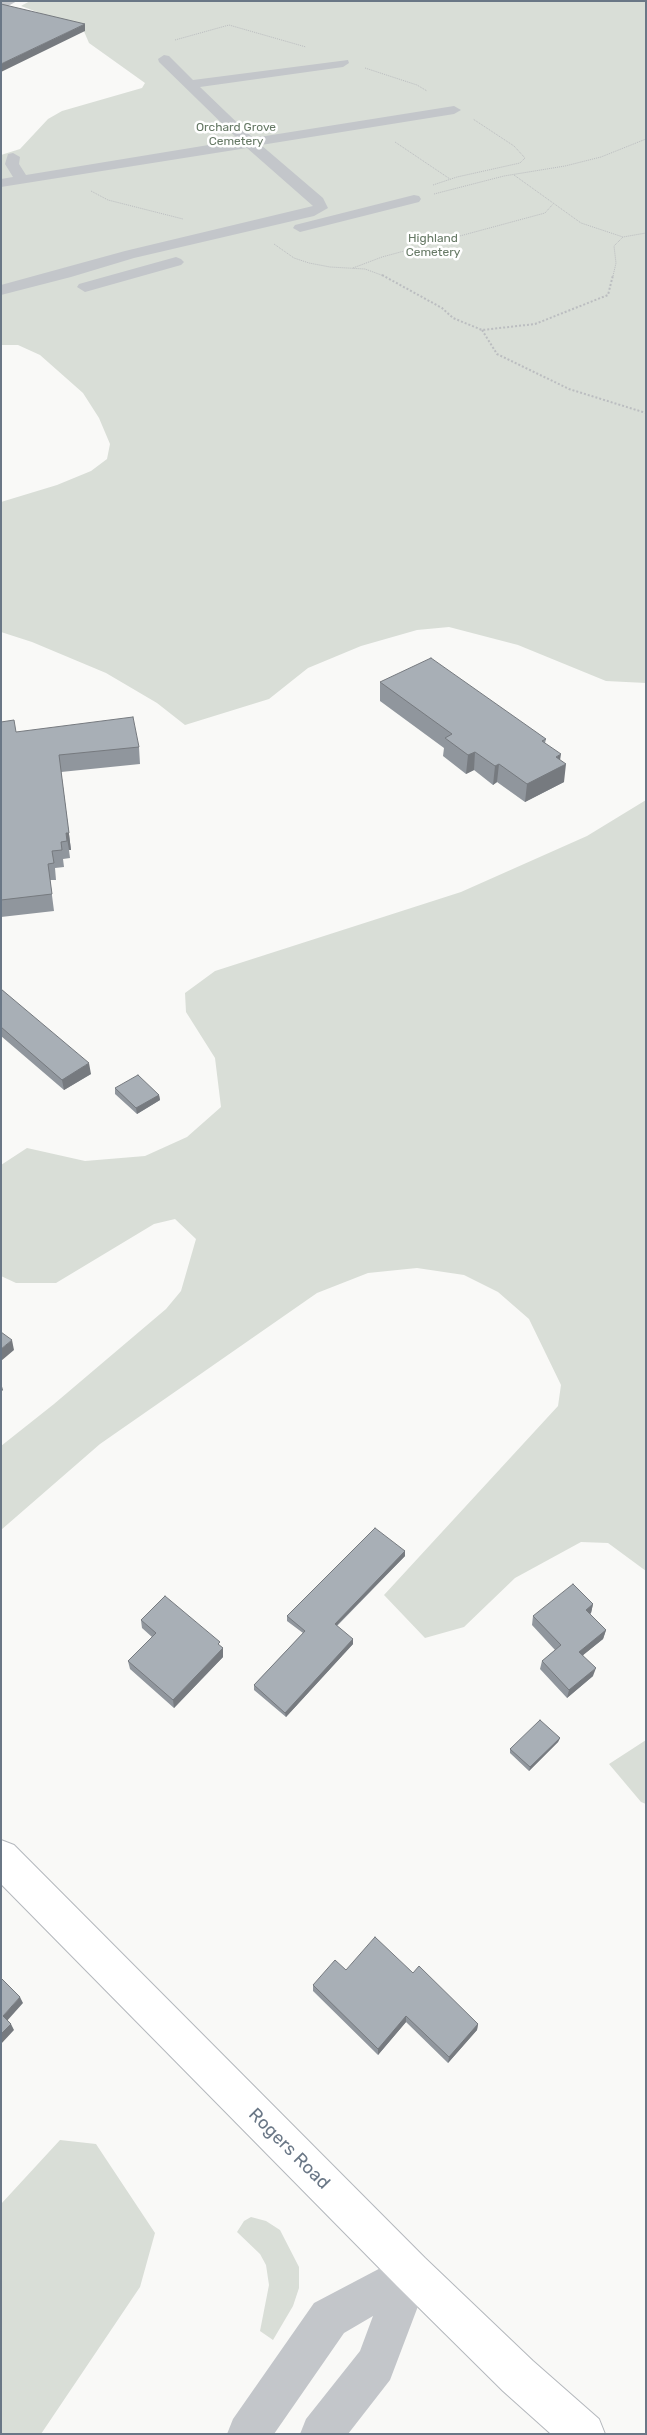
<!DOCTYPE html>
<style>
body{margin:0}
#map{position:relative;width:647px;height:2435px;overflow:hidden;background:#f9f9f7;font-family:Rubik,sans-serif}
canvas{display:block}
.frame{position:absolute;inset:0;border:2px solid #6a7786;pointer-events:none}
</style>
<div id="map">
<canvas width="647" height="2435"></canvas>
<div class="frame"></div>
</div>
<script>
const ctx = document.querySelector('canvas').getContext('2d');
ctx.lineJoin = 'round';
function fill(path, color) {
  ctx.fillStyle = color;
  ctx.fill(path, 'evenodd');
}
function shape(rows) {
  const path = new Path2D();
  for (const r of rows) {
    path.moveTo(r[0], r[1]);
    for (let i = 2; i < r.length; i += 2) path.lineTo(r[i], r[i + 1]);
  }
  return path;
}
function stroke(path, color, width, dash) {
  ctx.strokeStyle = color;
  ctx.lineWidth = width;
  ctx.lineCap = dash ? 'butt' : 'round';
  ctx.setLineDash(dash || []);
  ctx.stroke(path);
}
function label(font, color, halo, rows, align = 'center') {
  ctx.font = font + ' Rubik,sans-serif';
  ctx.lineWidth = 5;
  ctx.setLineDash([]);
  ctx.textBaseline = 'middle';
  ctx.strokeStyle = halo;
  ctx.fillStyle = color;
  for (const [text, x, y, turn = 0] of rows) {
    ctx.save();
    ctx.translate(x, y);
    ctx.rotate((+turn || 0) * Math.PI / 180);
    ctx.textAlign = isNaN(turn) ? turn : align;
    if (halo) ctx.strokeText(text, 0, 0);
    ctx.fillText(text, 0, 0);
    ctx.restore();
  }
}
fill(shape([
 [30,1,646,1,646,683,606,681,518,645,449,627,417,630,361,646,308,668,269,699,185,725,157,703,106,673,32,642,1,632,1,502,57,485,91,471,107,459,110,444,99,418,83,393,40,355,18,345,1,345,1,155,20,149,48,119,62,111,142,88,145,83,89,43,83,29,21,6],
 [646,800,646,1571,608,1543,581,1542,515,1578,464,1627,425,1638,384,1595,558,1406,561,1385,529,1319,498,1292,464,1275,417,1268,368,1273,317,1293,100,1444,1,1530,1,1446,54,1404,166,1309,181,1291,196,1239,175,1219,154,1224,56,1283,16,1283,1,1276,1,1165,27,1148,85,1161,145,1156,187,1137,221,1107,215,1058,186,1012,185,993,215,971,461,892,587,836],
 [646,1740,646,1804,641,1802,609,1764],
 [60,2140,96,2144,155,2233,140,2287,41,2434,1,2434,1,2204],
 [251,2217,266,2221,280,2230,299,2267,299,2288,293,2306,273,2340,260,2331,269,2285,266,2265,260,2254,237,2232,244,2221]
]), '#d9ded7');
const major = shape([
 [1,1840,14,1845,425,2258,533,2361,599,2419,605,2434,551,2434,503,2391,397,2286,1,1884,1,1840]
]);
stroke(major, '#b4b8bd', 2);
stroke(shape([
 [175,40,229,25,306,47],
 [365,68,417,85,427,91],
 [395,142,450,179],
 [514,175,581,223,623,237],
 [433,185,457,177,520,163,525,158,514,146,473,119],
 [91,191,108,200,183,219],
 [434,194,504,176,565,166,601,157,646,139],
 [274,244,294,258,309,263,330,267,365,269,384,276],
 [353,268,382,257,545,213,553,204],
 [613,276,616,263,614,246,623,237,646,233]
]), '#bbbdc0', 1, [1, 1]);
stroke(shape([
 [382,275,442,308,453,318,482,330,535,324,608,295,613,275],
 [482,330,497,354,569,389,646,413]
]), '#bbbdc0', 2, [2, 2]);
fill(shape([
 [1,1,17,1,1,10,1,1],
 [164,55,169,56,193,80,348,60,349,63,343,67,200,87,253,138,454,106,461,110,454,114,261,145,323,198,328,208,314,216,134,258,71,277,1,295,1,285,125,251,313,206,247,148,1,187,1,179,13,177,5,164,8,154,13,153,20,157,19,164,26,175,239,140,159,62,158,59,164,55],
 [414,195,419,196,421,199,419,202,300,232,293,228,295,225,414,195],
 [176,257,181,259,184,262,181,265,85,292,77,287,79,284,176,257],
 [411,2252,425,2258,431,2272,390,2380,348,2434,300,2434,306,2419,360,2351,373,2316,344,2333,274,2434,227,2434,233,2419,314,2303,411,2252]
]), '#c3c6ca');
fill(major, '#fff');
fill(shape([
 [380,682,546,739,545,743,560,760,564,782,525,802,497,782,493,785,474,770,466,774,443,756,444,748,380,701],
 [1,722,16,732,139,747,140,764,61,772,71,850,69,850,70,858,63,859,64,867,55,868,56,880,50,880,54,911,1,917],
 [1,989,91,1074,64,1090,1,1036],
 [115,1088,159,1095,160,1100,137,1114,115,1094],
 [405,1551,405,1556,337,1626,353,1644,286,1717,254,1690,254,1685,303,1633,287,1621,287,1616],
 [593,1604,591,1613,590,1614,606,1630,603,1639,583,1655,593,1676,567,1698,540,1669,542,1661,555,1650,532,1625,533,1616],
 [141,1620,220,1646,223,1648,223,1657,174,1708,130,1669,128,1661,152,1637,142,1628],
 [560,1738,558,1742,529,1771,510,1753,510,1749],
 [346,1970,413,1973,478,2024,477,2030,448,2063,406,2022,378,2055,313,1991,313,1985]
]), '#90969d');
fill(shape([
 [85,24,85,31,1,72,1,64],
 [475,752,474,770,466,774,468,755],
 [561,754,559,767,566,764,564,782,525,802,527,784,556,757],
 [59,755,71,850,69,850,66,833],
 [499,764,497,782,493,785,495,766],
 [89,1063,91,1074,64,1090,62,1080],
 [159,1095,160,1100,137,1114,136,1108],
 [12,1340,14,1350,1,1361,1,1349],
 [1,1383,3,1390,1,1392],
 [405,1551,405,1556,334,1628,335,1624],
 [593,1604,591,1613,584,1619,586,1610],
 [606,1630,603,1639,577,1660,579,1652],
 [353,1639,353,1644,286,1717,285,1713],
 [223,1648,223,1657,174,1708,173,1700],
 [596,1668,593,1676,567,1698,569,1690],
 [560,1738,558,1742,529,1771,530,1767],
 [20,1997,23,2003,6,2022,3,2016],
 [406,2016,406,2022,378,2055,378,2049],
 [11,2024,14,2030,1,2044,1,2034],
 [478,2024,477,2030,448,2063,449,2057]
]), '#767a7f');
const building = shape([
 [1,4,85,24,1,64,1,4],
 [431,658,546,739,542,741,561,754,556,757,566,764,527,784,499,764,495,766,475,752,468,755,445,738,452,734,380,682,431,658],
 [133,717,139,747,59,755,69,833,66,833,67,841,61,842,62,850,52,851,54,863,48,864,52,894,1,900,1,722,14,720,16,732,133,717],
 [1,989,89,1063,62,1080,1,1027,1,989],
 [138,1075,159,1095,136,1108,115,1088,138,1075],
 [1,1332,12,1340,1,1349,1,1332],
 [375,1528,405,1551,335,1624,353,1639,285,1713,254,1685,305,1631,287,1616,375,1528],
 [573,1584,593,1604,586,1610,606,1630,579,1652,596,1668,569,1690,542,1661,561,1645,533,1616,573,1584],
 [165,1596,220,1642,218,1644,223,1648,173,1700,128,1661,156,1633,141,1620,165,1596],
 [540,1720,560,1738,530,1767,510,1749,540,1720],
 [375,1937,413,1973,419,1966,478,2024,449,2057,406,2016,378,2049,313,1985,335,1960,346,1970,375,1937],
 [1,1978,20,1997,3,2016,11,2024,1,2034,1,1978]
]);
fill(building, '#a8afb6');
stroke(building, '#767a7f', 1);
label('12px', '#667965', '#fff', [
 ["Orchard Grove",236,128],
 ["Cemetery",236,142],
 ["Highland",433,239],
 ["Cemetery",433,253]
]);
label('18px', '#6a7786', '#fff', [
 ["Rogers Road",289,2149,45]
]);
</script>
